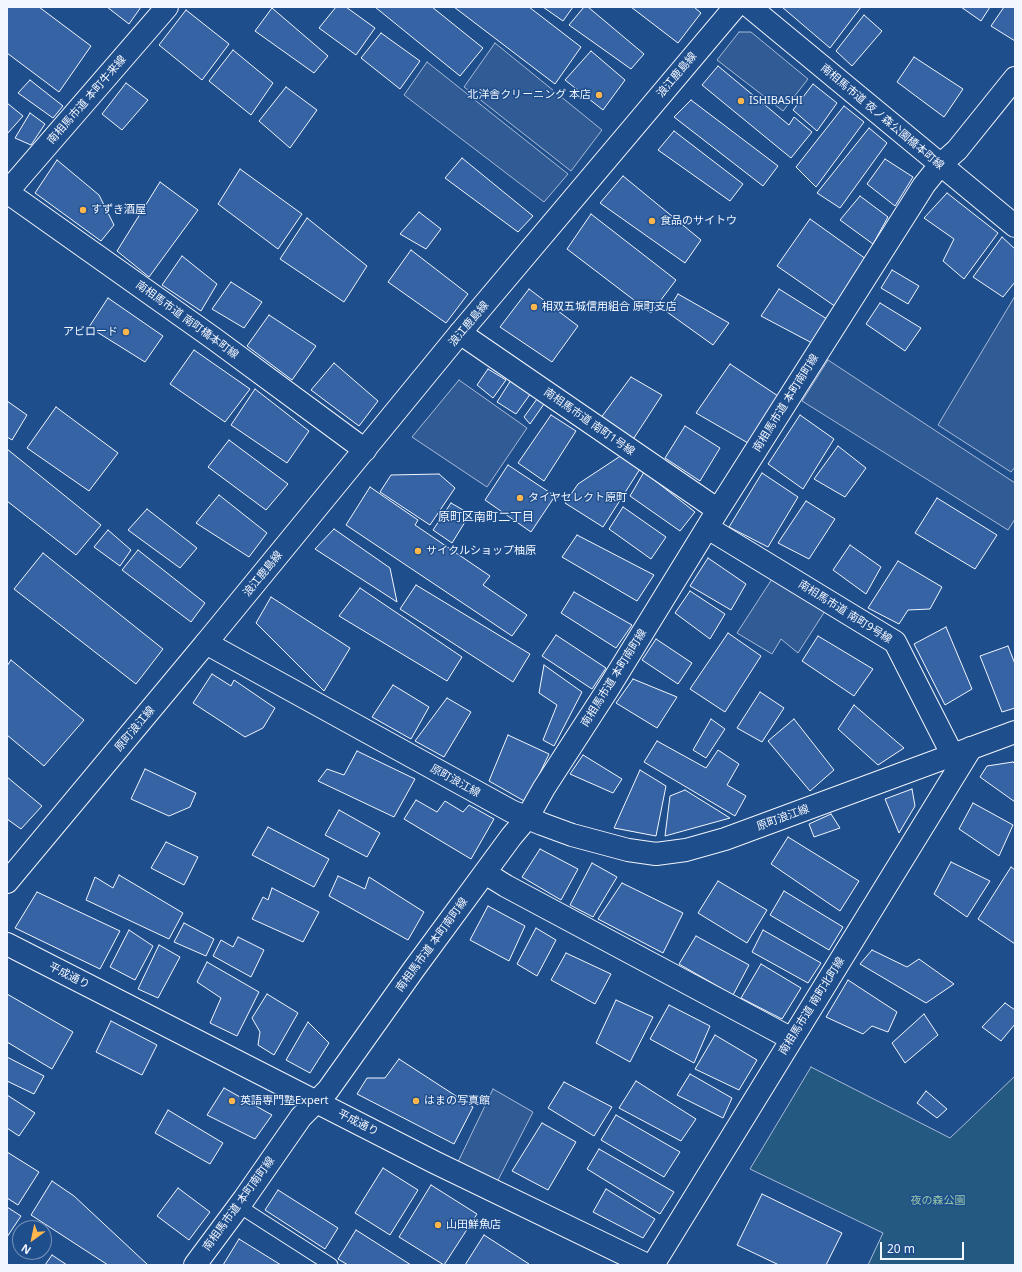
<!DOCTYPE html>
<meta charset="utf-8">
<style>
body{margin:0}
#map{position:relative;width:1022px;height:1272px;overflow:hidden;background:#1f4e8c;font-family:"Noto Sans",sans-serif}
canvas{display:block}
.frame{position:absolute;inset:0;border:8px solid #f2f6ff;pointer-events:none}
.north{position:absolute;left:12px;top:1220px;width:40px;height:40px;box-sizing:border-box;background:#1f4e8c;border:1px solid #7391ba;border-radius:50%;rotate:213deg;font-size:11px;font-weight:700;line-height:16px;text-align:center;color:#f2f6ff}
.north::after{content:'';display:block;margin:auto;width:14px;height:18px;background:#ffb74d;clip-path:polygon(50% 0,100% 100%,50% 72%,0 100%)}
.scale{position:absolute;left:880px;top:1242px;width:84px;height:18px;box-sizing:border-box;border:2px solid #f2f6ff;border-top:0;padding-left:5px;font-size:12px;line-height:14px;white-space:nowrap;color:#f2f6ff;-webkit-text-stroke:3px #1f4e8c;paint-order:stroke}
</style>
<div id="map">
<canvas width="1022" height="1272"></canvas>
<div class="frame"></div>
<div class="north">N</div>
<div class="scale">20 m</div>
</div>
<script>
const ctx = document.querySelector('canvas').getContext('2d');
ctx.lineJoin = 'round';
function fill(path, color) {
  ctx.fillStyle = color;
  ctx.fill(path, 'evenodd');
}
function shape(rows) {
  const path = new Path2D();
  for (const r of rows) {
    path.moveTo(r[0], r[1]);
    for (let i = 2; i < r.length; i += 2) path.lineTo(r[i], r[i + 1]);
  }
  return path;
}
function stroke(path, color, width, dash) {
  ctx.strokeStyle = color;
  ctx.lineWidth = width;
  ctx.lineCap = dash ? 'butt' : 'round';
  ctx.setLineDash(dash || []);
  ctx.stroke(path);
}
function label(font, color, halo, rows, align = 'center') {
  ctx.font = font + ' "Noto Sans","Noto Sans JP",sans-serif';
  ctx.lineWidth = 3;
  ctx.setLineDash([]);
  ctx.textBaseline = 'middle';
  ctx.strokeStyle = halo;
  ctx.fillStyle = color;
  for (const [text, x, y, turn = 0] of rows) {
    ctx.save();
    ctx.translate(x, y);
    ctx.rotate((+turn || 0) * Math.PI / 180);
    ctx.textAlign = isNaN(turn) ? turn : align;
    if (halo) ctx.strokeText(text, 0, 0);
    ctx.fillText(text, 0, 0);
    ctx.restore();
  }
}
const green = shape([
 [811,1067,950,1138,1015,1076,1015,1265,868,1265,883,1233,750,1169,811,1067]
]);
fill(green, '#245a82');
stroke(green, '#a8bbd7', 1);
const parking = shape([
 [739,32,751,32,808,79,783,111,717,60,739,32],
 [495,43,602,130,571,171,464,87,495,43],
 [427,62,568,174,544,202,404,95,427,62],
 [1015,296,1015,467,1011,472,938,425,1015,296],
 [828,360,1015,483,1015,519,1008,530,802,401,828,360],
 [459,380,527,428,487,487,412,437,459,380],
 [772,579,825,611,798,653,781,639,772,654,737,633,772,579],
 [493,1089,533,1112,497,1182,458,1162,493,1089]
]);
fill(parking, '#305b95');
stroke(parking, '#a8bbd7', 1);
const building = shape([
 [7,7,39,7,91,46,59,92,7,53,7,7],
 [107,7,141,7,129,24,107,7],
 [336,7,346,7,375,28,356,55,319,28,336,7],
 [375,7,432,7,483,48,460,76,375,7],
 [454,7,529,7,581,47,555,84,454,7],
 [543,7,573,7,563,21,543,7],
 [584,7,588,7,644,54,631,69,569,25,584,7],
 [631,7,694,7,701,13,678,43,631,7],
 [782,7,861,7,830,48,782,7],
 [961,7,990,7,981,21,961,7],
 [1004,7,1015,7,1015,41,991,26,1004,7],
 [272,8,328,56,314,73,255,31,272,8],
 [186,10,229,44,202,80,159,45,186,10],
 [864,15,882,31,852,66,836,51,864,15],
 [381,33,420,61,400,89,361,58,381,33],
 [233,50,273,83,251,115,209,81,233,50],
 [591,51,625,80,603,110,565,80,591,51],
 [914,57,963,89,944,117,897,82,914,57],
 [718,66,789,125,794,117,812,132,791,158,702,85,718,66],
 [30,80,63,106,53,118,18,93,30,80],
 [126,83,148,100,122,130,102,114,126,83],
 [813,84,837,103,817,131,793,110,813,84],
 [286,87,317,110,290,148,259,121,286,87],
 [691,100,778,166,763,186,674,117,691,100],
 [7,103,23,116,7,134,7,103],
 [844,106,864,122,816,187,796,167,844,106],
 [30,113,45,124,31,145,15,138,30,113],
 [869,128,887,143,840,208,817,193,869,128],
 [674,131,743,184,730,201,658,150,674,131],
 [462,158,533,216,518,232,445,178,462,158],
 [885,159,913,177,895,206,867,184,885,159],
 [57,160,99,195,114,225,101,241,35,193,57,160],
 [240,169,302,214,278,249,218,204,240,169],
 [623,176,701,240,685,263,600,203,623,176],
 [160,182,198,210,149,277,117,251,160,182],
 [947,193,998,233,964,279,943,261,954,239,924,218,947,193],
 [860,196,888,217,873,244,840,220,860,196],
 [419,212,441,229,426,249,400,234,419,212],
 [591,214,676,280,651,313,567,249,591,214],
 [307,218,367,266,344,302,280,259,307,218],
 [810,219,866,259,836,307,777,266,810,219],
 [1002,237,1015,249,1015,282,1003,297,973,277,1002,237],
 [411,250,468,294,446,323,388,282,411,250],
 [182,256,217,284,201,311,162,285,182,256],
 [892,270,919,286,908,304,881,288,892,270],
 [231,282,262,302,244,328,212,309,231,282],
 [529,289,578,326,552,362,500,327,529,289],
 [779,289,827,319,812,343,761,316,779,289],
 [678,294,729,323,713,345,667,312,678,294],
 [108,298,163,336,145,362,89,327,108,298],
 [880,303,921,328,905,351,866,324,880,303],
 [269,315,316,346,292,380,247,346,269,315],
 [194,350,250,389,225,422,170,384,194,350],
 [334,363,378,401,359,426,311,390,334,363],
 [730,364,778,396,748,443,696,413,730,364],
 [488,369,506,380,493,398,477,385,488,369],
 [631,377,662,395,632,441,600,419,631,377],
 [511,380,531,393,516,414,497,402,511,380],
 [255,389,309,431,287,463,231,425,255,389],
 [537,399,544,404,530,424,524,417,537,399],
 [7,401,27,415,12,440,7,437,7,401],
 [56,407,118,453,89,491,27,448,56,407],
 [551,415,576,431,544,481,518,463,551,415],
 [800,415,834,439,803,489,768,464,800,415],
 [685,426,720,448,700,481,665,458,685,426],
 [229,440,288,484,266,510,208,467,229,440],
 [838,446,866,468,845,497,814,479,838,446],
 [7,449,101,525,76,555,7,501,7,449],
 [622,455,640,469,603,527,565,503,578,484,622,455],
 [508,465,555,496,531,532,485,500,508,465],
 [644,472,695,512,680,531,630,496,644,472],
 [762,473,798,497,768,547,729,527,762,473],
 [439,474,455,488,430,525,380,492,391,475,439,474],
 [370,487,418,520,415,525,490,576,483,585,527,615,512,636,346,525,370,487],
 [219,495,267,533,249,557,196,523,219,495],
 [937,498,997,535,975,569,915,533,937,498],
 [806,501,835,519,809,559,778,543,806,501],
 [451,503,470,514,452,543,433,530,451,503],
 [623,507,666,537,651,559,609,529,623,507],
 [147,509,197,548,180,568,128,530,147,509],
 [334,529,390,568,397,602,315,549,334,529],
 [108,530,131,550,120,566,94,547,108,530],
 [577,535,654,575,637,601,562,557,577,535],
 [850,545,881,567,866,594,833,570,850,545],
 [138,550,205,603,191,622,122,570,138,550],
 [43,553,163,649,136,684,14,589,43,553],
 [708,558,746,584,731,610,690,586,708,558],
 [898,561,942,587,930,609,908,610,899,624,868,608,898,561],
 [416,585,530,654,513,682,400,609,416,585],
 [360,588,462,657,447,681,339,616,360,588],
 [690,591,725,614,710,639,675,613,690,591],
 [574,592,632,625,616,648,561,613,574,592],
 [271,597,350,648,324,691,256,623,271,597],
 [946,627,972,689,945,705,914,644,946,627],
 [728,633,761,656,725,712,690,689,728,633],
 [556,635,606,668,592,689,542,656,556,635],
 [818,636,873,669,854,696,802,661,818,636],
 [656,639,692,663,678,684,642,660,656,639],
 [1008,646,1015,664,1015,708,1002,712,980,656,1008,646],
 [11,660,84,720,44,766,7,735,7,666,11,660],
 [544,665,582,692,554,746,543,740,557,705,539,693,544,665],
 [212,674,231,686,234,680,275,708,263,728,245,737,193,703,212,674],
 [633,679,677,697,657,728,616,703,633,679],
 [393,685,429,707,411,739,372,717,393,685],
 [760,692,784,708,762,742,737,728,760,692],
 [447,698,471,712,444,757,415,741,447,698],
 [854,705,904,748,878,765,838,729,854,705],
 [711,719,725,729,706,758,693,750,711,719],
 [794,719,834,770,810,791,768,741,794,719],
 [508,735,549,754,526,802,489,781,508,735],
 [657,741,706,768,718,750,739,764,727,785,746,796,735,816,644,762,657,741],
 [357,751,415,779,394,817,318,781,327,769,344,775,357,751],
 [583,755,622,779,613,793,570,774,583,755],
 [1013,762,1015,764,1015,802,980,777,987,766,1013,762],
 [145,769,196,793,190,807,169,816,131,799,145,769],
 [640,770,666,786,656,836,614,828,640,770],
 [7,777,42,806,21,829,7,819,7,777],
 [912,789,915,806,899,833,885,799,912,789],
 [685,790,730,818,665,836,670,796,685,790],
 [416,800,437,812,445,801,463,812,469,805,494,819,471,859,404,819,416,800],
 [973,803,1013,825,999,856,959,829,973,803],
 [339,810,380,833,367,857,325,835,339,810],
 [831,814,840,828,814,837,809,824,831,814],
 [268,827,329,859,314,887,252,855,268,827],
 [788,837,859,881,840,911,771,864,788,837],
 [166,842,198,857,184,885,151,868,166,842],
 [540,849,578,869,561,900,522,877,540,849],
 [951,862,990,881,967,917,934,894,951,862],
 [592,863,617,877,593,917,570,905,592,863],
 [1011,867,1015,870,1015,944,978,919,1011,867],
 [119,875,183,913,169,939,86,900,95,877,113,888,119,875],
 [338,876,365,889,369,877,424,912,408,940,329,896,338,876],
 [718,881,767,910,747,943,698,913,718,881],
 [622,883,683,913,663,953,598,919,622,883],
 [272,888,319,912,303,942,252,919,263,897,268,900,272,888],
 [784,891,843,927,829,950,770,915,784,891],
 [37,892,120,931,100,969,15,928,37,892],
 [488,906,525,926,509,961,470,940,488,906],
 [184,923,214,939,206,956,174,942,184,923],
 [536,928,556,940,537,976,517,964,536,928],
 [129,930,153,946,135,980,110,967,129,930],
 [763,930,821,963,808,983,752,952,763,930],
 [696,936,749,965,733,995,679,964,696,936],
 [238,937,264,950,251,977,213,956,221,940,233,947,238,937],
 [159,945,180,957,158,998,138,989,159,945],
 [872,950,907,967,919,959,954,984,926,1003,860,964,872,950],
 [566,953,611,974,595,1004,551,980,566,953],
 [207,962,259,992,237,1036,210,1023,221,998,197,982,207,962],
 [761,964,801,988,782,1019,741,998,761,964],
 [848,980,897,1012,888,1032,872,1026,863,1034,826,1017,848,980],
 [7,994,73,1032,52,1069,7,1042,7,994],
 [267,994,298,1013,274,1055,258,1045,260,1032,252,1018,267,994],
 [616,1000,653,1017,630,1062,596,1043,616,1000],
 [1005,1003,1015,1010,1015,1024,1001,1041,982,1027,1005,1003],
 [669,1005,710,1026,694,1063,650,1039,669,1005],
 [924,1014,938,1035,905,1063,892,1043,924,1014],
 [111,1021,157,1045,142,1075,96,1052,111,1021],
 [308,1022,329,1043,310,1073,286,1060,308,1022],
 [715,1035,757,1060,739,1090,695,1069,715,1035],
 [7,1057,44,1076,34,1094,7,1081,7,1057],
 [399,1059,473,1107,454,1144,357,1094,367,1078,385,1078,399,1059],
 [690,1074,732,1098,723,1118,677,1095,690,1074],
 [636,1081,696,1119,681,1141,619,1108,636,1081],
 [564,1082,612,1107,594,1136,548,1108,564,1082],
 [224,1088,272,1115,255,1139,207,1115,224,1088],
 [926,1091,947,1109,937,1118,917,1103,926,1091],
 [7,1095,35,1113,19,1136,7,1128,7,1095],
 [168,1110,223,1143,210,1164,155,1133,168,1110],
 [616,1115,680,1152,664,1177,601,1140,616,1115],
 [542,1123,576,1142,548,1190,512,1171,542,1123],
 [599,1149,674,1192,660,1214,587,1169,599,1149],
 [7,1152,39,1172,18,1205,7,1198,7,1152],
 [383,1168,418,1190,390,1235,355,1213,383,1168],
 [52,1181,74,1196,148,1265,108,1265,31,1215,52,1181],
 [431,1185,477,1214,444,1265,399,1237,431,1185],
 [178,1188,210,1212,189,1240,157,1216,178,1188],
 [606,1189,655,1219,643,1238,593,1212,606,1189],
 [278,1190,338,1228,325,1249,265,1210,278,1190],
 [762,1194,842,1233,826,1265,779,1265,737,1245,762,1194],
 [7,1207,21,1216,7,1237,7,1207],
 [356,1230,411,1265,348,1265,338,1259,356,1230],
 [484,1235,529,1264,528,1265,465,1265,484,1235],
 [239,1239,281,1265,223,1265,239,1239],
 [52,1255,67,1265,45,1265,52,1255]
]);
fill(building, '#3563a3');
stroke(building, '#f2f6ff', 1);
const service = shape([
 [239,1206,331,1265]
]);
const minor = shape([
 [750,7,1015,226],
 [7,192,213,338,365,450],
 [7,192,167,7],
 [460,333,718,510],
 [708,528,895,642,953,756],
 [485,873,506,886,792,1039],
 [195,1265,244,1199,301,1117,328,1090,414,969,511,837,527,818,544,788,608,689,718,510,924,185,940,165,957,150,1015,78],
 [653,1265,971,748]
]);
const tertiary = shape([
 [7,944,434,1162,647,1265]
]);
const secondary = shape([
 [206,643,460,333,735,7]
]);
const primary = shape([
 [7,882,206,643,511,811,542,824,572,835,628,850,656,854,686,850,725,839,1015,732]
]);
stroke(service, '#f2f6ff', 15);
stroke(minor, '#f2f6ff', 24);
stroke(tertiary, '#f2f6ff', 24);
stroke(secondary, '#f2f6ff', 24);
stroke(primary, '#f2f6ff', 24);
stroke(service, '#1f4e8c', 13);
stroke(minor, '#1f4e8c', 22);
stroke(tertiary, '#1f4e8c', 22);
stroke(secondary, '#1f4e8c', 22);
stroke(primary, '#1f4e8c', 22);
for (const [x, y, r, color] of [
 [599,95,4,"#ffb74d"],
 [741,101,4,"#ffb74d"],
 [83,210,4,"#ffb74d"],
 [652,221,4,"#ffb74d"],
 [534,307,4,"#ffb74d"],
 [126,332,4,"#ffb74d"],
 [520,498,4,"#ffb74d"],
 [418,551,4,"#ffb74d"],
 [232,1101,4,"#ffb74d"],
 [416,1101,4,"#ffb74d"],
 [438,1225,4,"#ffb74d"]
]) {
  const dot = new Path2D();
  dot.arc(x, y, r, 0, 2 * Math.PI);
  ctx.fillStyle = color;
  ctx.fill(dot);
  stroke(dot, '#1f4e8c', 1.5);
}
label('11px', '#f2f6ff', '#1f4e8c', [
 ["浪江鹿島線",677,75,-50],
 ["南相馬市道 本町牛来線",87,100,-49],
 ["南相馬市道 夜ノ森公園橋本町線",882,117,40],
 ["南相馬市道 南町橋本町線",187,320,36],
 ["浪江鹿島線",469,324,-50],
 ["南相馬市道 本町南町線",786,403,-58],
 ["南相馬市道 南町1号線",589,422,35],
 ["浪江鹿島線",263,574,-51],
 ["南相馬市道 南町9号線",845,612,32],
 ["南相馬市道 本町南町線",614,678,-58],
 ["原町浪江線",135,729,-50],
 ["原町浪江線",455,781,29],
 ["原町浪江線",783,818,-20],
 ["南相馬市道 本町南町線",432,945,-54],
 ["平成通り",69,976,27],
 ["南相馬市道 南町北町線",812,1006,-58],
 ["平成通り",358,1123,27],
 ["南相馬市道 本町南町線",239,1204,-54]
]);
label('11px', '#f2f6ff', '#1f4e8c', [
 ["北洋舎クリーニング 本店",591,95,"right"],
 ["ISHIBASHI",749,101],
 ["すずき酒屋",91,210],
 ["食品のサイトウ",660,221],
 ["相双五城信用組合 原町支店",542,307],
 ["アビロード",118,332,"right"],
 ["タイヤセレクト原町",528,498],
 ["サイクルショップ柚原",426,551],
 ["英語専門塾Expert",240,1101],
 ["はまの写真館",424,1101],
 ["山田鮮魚店",446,1225]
], 'left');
label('11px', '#97c8a6', '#1f4e8c', [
 ["夜の森公園",938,1201]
]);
label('12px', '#f2f6ff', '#1f4e8c', [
 ["原町区南町二丁目",486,518]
]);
</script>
